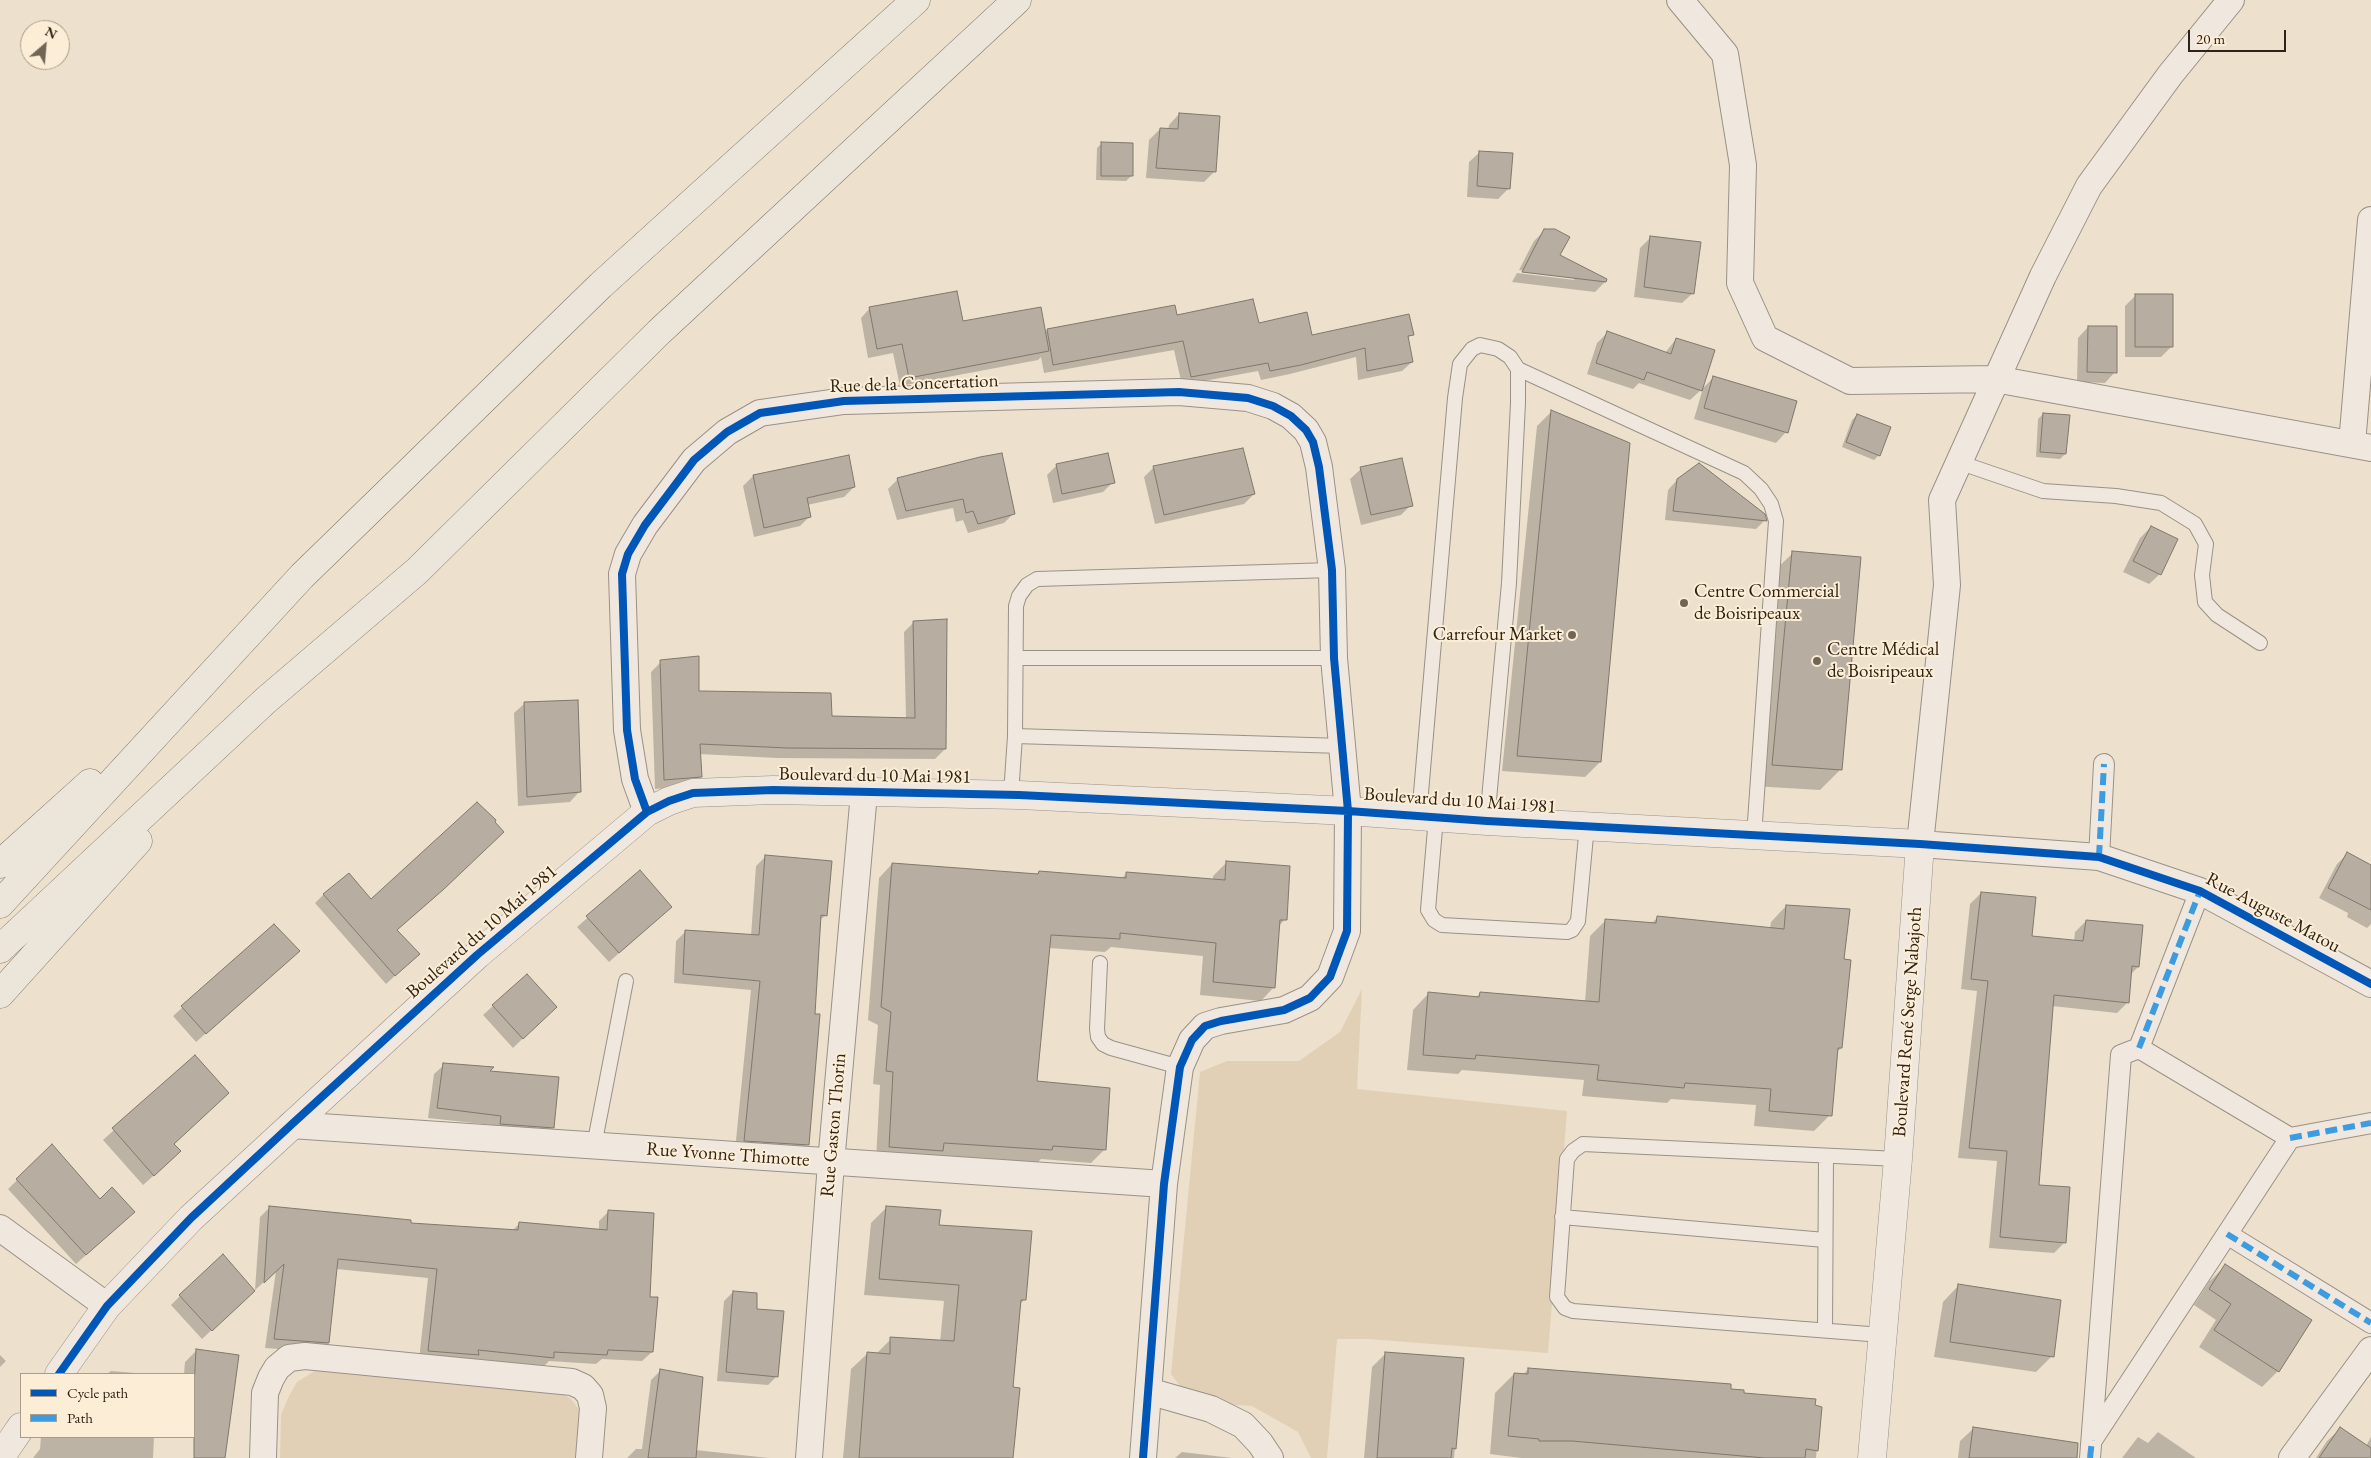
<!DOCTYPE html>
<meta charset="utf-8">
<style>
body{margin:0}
#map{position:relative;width:2371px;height:1458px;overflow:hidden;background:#ede0cd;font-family:"EB Garamond",serif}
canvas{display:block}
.legend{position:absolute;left:20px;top:1373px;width:175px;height:65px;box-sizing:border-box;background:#fcedd6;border:1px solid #aa9c89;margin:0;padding:6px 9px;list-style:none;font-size:15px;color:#2e2315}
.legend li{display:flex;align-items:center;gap:10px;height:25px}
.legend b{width:25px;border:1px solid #aa9c89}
.north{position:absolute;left:20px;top:20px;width:50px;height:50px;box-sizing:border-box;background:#fcedd6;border:1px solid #aa9c89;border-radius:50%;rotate:27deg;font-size:14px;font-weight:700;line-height:20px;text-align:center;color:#2e2315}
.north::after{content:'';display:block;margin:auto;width:18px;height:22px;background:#716555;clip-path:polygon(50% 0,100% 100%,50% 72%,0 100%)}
.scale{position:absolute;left:2188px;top:30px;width:98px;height:22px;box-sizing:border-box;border:2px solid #2e2315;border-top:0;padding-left:6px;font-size:15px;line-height:18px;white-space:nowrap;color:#2e2315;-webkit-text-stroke:4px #fcedd6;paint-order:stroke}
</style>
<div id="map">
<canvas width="2371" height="1458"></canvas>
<ul class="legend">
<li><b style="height:6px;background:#0057b8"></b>Cycle path</li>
<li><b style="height:6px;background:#3d9cdf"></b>Path</li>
</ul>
<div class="north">N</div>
<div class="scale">20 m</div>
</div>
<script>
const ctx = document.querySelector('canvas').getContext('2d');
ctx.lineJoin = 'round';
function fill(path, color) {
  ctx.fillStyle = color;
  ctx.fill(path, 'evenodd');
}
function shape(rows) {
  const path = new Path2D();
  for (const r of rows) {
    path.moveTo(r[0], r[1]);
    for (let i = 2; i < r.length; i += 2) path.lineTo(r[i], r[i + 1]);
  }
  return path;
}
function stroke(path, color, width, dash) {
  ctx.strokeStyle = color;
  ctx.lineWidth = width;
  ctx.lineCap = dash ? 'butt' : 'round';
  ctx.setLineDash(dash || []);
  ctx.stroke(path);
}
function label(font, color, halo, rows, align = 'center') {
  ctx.font = font + ' "EB Garamond",serif';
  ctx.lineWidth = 4;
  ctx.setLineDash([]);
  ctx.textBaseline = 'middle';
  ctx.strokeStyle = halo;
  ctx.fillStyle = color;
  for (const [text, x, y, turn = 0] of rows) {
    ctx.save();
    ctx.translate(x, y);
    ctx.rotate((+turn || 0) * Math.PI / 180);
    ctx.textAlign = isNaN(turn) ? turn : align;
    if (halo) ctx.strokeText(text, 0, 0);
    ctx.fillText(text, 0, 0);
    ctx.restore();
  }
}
fill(shape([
 [1362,989,1357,1089,1567,1111,1548,1353,1368,1339,1337,1339,1327,1458,1311,1458,1298,1432,1252,1406,1192,1402,1171,1374,1200,1072,1227,1061,1299,1061,1340,1032],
 [318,1369,557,1390,571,1399,581,1412,576,1458,280,1458,281,1415,289,1396,297,1382]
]), '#e1d0b6');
fill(shape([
 [1179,114,1214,172,1204,182,1146,178,1149,140,1160,129,1168,130,1169,125],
 [1102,143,1131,176,1126,181,1096,180,1097,148],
 [1480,152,1509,188,1498,199,1467,197,1469,162],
 [1545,230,1559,256,1605,282,1595,292,1512,282,1517,273,1575,280,1572,277,1519,270,1534,241],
 [1651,237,1693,293,1682,303,1634,297,1640,248],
 [2136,295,2171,347,2161,357,2125,357,2125,306],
 [870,308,1044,333,1047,330,1176,317,1258,325,1311,336,1412,334,1407,339,1412,362,1402,371,1358,380,1356,357,1290,374,1261,380,1258,371,1182,385,1174,350,1044,373,1041,357,1038,360,900,386,893,353,868,358,861,318],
 [2088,327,2115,372,2105,383,2077,382,2078,338],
 [1607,333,1665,353,1676,339,1701,390,1690,400,1639,383,1633,389,1587,374,1597,343],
 [1714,377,1786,432,1776,443,1694,419,1703,388],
 [1551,412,1600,762,1585,777,1502,771,1537,426],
 [2043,414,2068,417,2065,454,2060,459,2036,457,2038,419],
 [1857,415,1879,455,1874,460,1842,447,1852,420],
 [1057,465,1113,482,1103,492,1053,503,1047,475],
 [1154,467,1254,494,1244,504,1155,524,1144,477],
 [1361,469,1411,505,1401,515,1361,525,1350,479],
 [753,476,854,487,844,497,807,505,810,516,800,526,754,537,743,486],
 [898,479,1014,513,1004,523,968,533,963,520,956,522,953,508,897,520,888,489],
 [1677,480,1765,520,1756,529,1665,520,1668,490],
 [2151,527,2160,574,2149,584,2123,572,2140,538],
 [1793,553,1841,769,1820,790,1752,786,1772,573],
 [914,622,945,749,935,759,777,758,699,754,700,777,690,786,655,789,651,672,661,662,698,692,830,717,906,719,904,632],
 [524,704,579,792,570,802,518,806,514,713],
 [493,822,502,832,434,898,396,930,409,963,386,984,315,903,324,894,371,901],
 [2347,854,2371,867,2371,924,2367,928,2347,917,2348,913,2319,898,2337,864],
 [766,856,826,915,819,921,808,1144,799,1154,735,1150,751,990,674,983,676,941,685,932,751,936,756,866],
 [1227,862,1285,919,1279,926,1274,987,1261,1001,1200,995,1203,956,1111,947,1105,952,1049,948,1036,1082,1105,1149,1091,1163,1041,1159,1037,1163,876,1160,880,1085,873,1084,878,1025,868,1020,879,878,892,864,1036,875,1039,872,1121,879,1127,873,1213,880,1213,876],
 [640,872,661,916,609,962,577,927],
 [1981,893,2031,937,2074,941,2075,932,2086,921,2138,967,2131,974,2128,1002,2117,1013,2052,1006,2037,1186,2064,1243,2054,1253,1989,1248,1997,1161,1958,1158,1977,991,1961,989,1970,904],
 [1786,906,1843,960,1841,1048,1836,1053,1830,1115,1814,1131,1754,1126,1756,1105,1671,1099,1667,1103,1582,1096,1584,1080,1462,1070,1458,1074,1407,1070,1413,1010,1428,994,1475,998,1481,993,1585,1002,1590,936,1606,920,1651,924,1657,918,1770,929,1771,922],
 [274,925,289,960,196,1042,173,1016],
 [493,1006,555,1007,513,1048,483,1015],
 [195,1057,169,1162,143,1185,103,1140],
 [444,1065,487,1072,553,1127,543,1137,491,1133,492,1125,428,1118,434,1074],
 [52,1146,100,1200,124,1221,76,1264,8,1189],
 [887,1207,938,1226,1025,1299,1019,1305,1011,1388,1012,1458,843,1458,851,1369,868,1353,876,1354,891,1339,940,1342,944,1301,864,1295,871,1223],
 [269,1208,409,1224,512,1231,520,1223,599,1230,599,1221,609,1211,648,1298,652,1352,642,1361,602,1359,596,1364,549,1361,543,1367,419,1360,428,1278,336,1269,328,1343,319,1352,265,1348,276,1271,255,1290,260,1217],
 [2225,1266,2278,1371,2262,1387,2199,1347,2216,1320,2194,1305,2209,1282],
 [1958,1286,2052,1356,2036,1372,1934,1357,1943,1302],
 [733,1292,777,1376,768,1385,717,1381,724,1301],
 [180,1296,244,1300,202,1339,171,1305],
 [197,1350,218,1433,194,1431,194,1374,184,1374,185,1362],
 [1386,1353,1463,1359,1454,1458,1364,1458,1372,1367],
 [0,1355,6,1361,0,1367],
 [1528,1369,1729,1390,1820,1408,1816,1458,1521,1458,1490,1454,1495,1393,1514,1374,1523,1375],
 [111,1371,147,1374,107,1374],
 [660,1371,695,1450,769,1458,627,1458,636,1449,642,1449,651,1380],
 [1974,1428,2044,1458,1958,1458,1960,1441],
 [2340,1429,2366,1446,2371,1437,2371,1458,2316,1458,2327,1441],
 [2158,1432,2196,1458,2122,1458,2138,1437,2148,1443],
 [41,1437,154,1437,153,1458,33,1458,40,1449],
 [1182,1452,1232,1458,1175,1458]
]), '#0003');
const building = shape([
 [1179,113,1220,116,1216,172,1156,168,1160,128,1178,129,1179,113],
 [1101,142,1133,143,1133,176,1101,176,1101,142],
 [1479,151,1513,153,1510,189,1477,186,1479,151],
 [1544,229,1555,229,1570,237,1560,255,1607,279,1606,282,1522,272,1544,229],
 [1650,236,1701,242,1694,294,1644,287,1650,236],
 [957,291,963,321,1041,307,1049,351,909,378,902,344,877,349,869,307,957,291],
 [2135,294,2173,294,2173,347,2135,347,2135,294],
 [1253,299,1259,323,1307,312,1312,335,1409,314,1414,335,1408,336,1413,362,1367,371,1365,348,1301,365,1270,371,1268,363,1191,377,1183,341,1053,365,1047,329,1175,305,1177,315,1253,299],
 [2088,326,2117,326,2117,373,2087,372,2088,326],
 [1607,331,1671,354,1676,338,1715,350,1702,391,1647,372,1644,380,1596,363,1607,331],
 [1713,376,1797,401,1788,433,1704,408,1713,376],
 [1551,410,1630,443,1601,762,1517,756,1551,410],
 [2043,413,2070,415,2066,454,2040,452,2043,413],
 [1857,414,1891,427,1880,456,1846,442,1857,414],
 [1243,448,1255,494,1164,515,1153,466,1243,448],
 [1002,453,1015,514,978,524,973,511,966,513,963,499,906,511,897,478,980,457,1002,453],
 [1108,453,1115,483,1062,494,1056,464,1108,453],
 [849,455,855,487,807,498,811,517,764,528,753,475,849,455],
 [1402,458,1413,506,1371,515,1360,467,1402,458],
 [1699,463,1765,514,1767,521,1673,511,1677,479,1699,463],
 [2151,526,2178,539,2161,575,2133,561,2151,526],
 [1792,551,1861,557,1842,770,1772,765,1792,551],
 [947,619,946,749,787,748,700,744,702,777,664,780,660,660,699,656,699,691,831,693,832,716,915,718,913,621,947,619],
 [578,700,581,792,527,797,524,702,578,700],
 [477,802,496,820,495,822,504,832,444,889,397,930,420,954,395,976,323,894,349,873,371,899,477,802],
 [2347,852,2371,865,2371,910,2328,888,2347,852],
 [765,855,832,861,827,916,821,915,815,1014,820,1014,809,1145,744,1141,760,981,683,974,685,930,759,935,765,855],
 [1226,861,1290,866,1287,920,1280,920,1275,988,1213,982,1216,943,1120,933,1120,939,1051,935,1037,1081,1110,1088,1106,1150,1053,1146,1052,1150,944,1143,943,1151,889,1147,893,1072,886,1071,891,1012,881,1007,892,863,1038,874,1039,871,1126,878,1126,872,1225,880,1226,861],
 [640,870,672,907,619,953,586,916,640,870],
 [1981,892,2036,897,2032,936,2083,941,2086,920,2143,925,2139,967,2132,966,2129,1003,2054,995,2039,1185,2070,1187,2066,1243,2000,1237,2007,1151,1969,1148,1988,981,1971,979,1981,892],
 [1786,905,1850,909,1844,959,1851,960,1842,1048,1838,1048,1832,1116,1769,1111,1771,1089,1685,1083,1684,1088,1597,1080,1599,1065,1476,1055,1475,1059,1423,1055,1428,992,1479,997,1480,992,1599,1002,1605,919,1656,923,1657,916,1784,929,1786,905],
 [274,924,300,951,206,1034,181,1006,274,924],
 [527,974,557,1007,523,1039,492,1005,527,974],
 [195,1055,229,1093,174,1144,181,1151,154,1176,112,1128,195,1055],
 [443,1063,494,1067,490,1071,559,1077,554,1128,500,1124,501,1116,437,1108,443,1063],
 [52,1144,100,1199,112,1187,135,1212,86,1255,16,1179,52,1144],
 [269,1206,411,1220,411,1223,518,1230,519,1222,607,1230,608,1210,654,1213,650,1297,658,1297,653,1352,608,1350,607,1355,554,1352,554,1358,478,1350,479,1355,428,1351,437,1269,338,1259,329,1343,274,1339,284,1264,264,1283,269,1206],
 [886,1206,941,1210,939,1225,1032,1231,1026,1300,1021,1300,1013,1387,1020,1388,1013,1458,859,1458,867,1352,890,1354,890,1337,954,1341,959,1285,879,1279,886,1206],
 [223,1254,255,1291,212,1331,179,1295,223,1254],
 [2225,1264,2312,1320,2279,1372,2214,1330,2231,1304,2209,1289,2225,1264],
 [1958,1284,2061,1300,2054,1357,1950,1342,1958,1284],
 [733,1291,757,1293,757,1309,784,1311,778,1377,726,1372,733,1291],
 [196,1349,239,1355,225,1458,194,1458,194,1388,196,1349],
 [1385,1352,1464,1358,1456,1449,1452,1448,1451,1458,1377,1458,1385,1352],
 [1528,1368,1731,1384,1731,1389,1744,1390,1744,1393,1816,1399,1815,1405,1822,1407,1818,1451,1806,1449,1805,1458,1765,1458,1572,1441,1539,1441,1539,1439,1508,1436,1514,1373,1528,1374,1528,1368],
 [660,1369,703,1377,696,1458,648,1458,660,1369],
 [1973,1427,2078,1443,2077,1458,1969,1458,1973,1427],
 [2340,1427,2371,1448,2371,1458,2319,1458,2340,1427]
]);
fill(building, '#b7ada0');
stroke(building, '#80786c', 1);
const service = shape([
 [1518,369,1744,473,1761,489,1771,504,1776,521,1754,836],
 [1958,462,2043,491,2116,496,2161,503,2195,524,2206,544,2202,575,2205,602,2217,615,2260,643],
 [1332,570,1037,579,1027,585,1019,596,1016,606,1015,736,1342,746],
 [1017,658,1334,658],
 [1011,795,1015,736],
 [1419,816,1455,398,1460,364,1472,349,1480,345,1498,349,1510,357,1518,369,1518,403,1509,583,1487,821],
 [1436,817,1428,910,1434,920,1442,925,1567,932,1572,930,1578,921,1587,825],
 [1100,963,1097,1029,1098,1037,1103,1044,1111,1048,1180,1067],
 [594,1146,626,981],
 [1562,1217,1825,1240],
 [1825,1330,1826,1156],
 [1882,1335,1573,1311,1565,1308,1557,1297,1567,1159,1573,1151,1583,1144,1898,1159]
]);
const pedestrian = shape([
 [2099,857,2104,764],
 [2139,1048,2200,891],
 [2290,1138,2371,1123],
 [2227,1234,2371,1323],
 [2090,1458,2121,1055,2139,1048,2290,1138,2092,1440]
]);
const minor = shape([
 [1680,0,1725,54,1743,165,1740,283,1765,338,1850,381,1995,379,2371,448],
 [2231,0,2170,75,2089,186,2043,276,1942,500,1947,585,1920,844,2099,857,2200,891,2371,984],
 [2352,444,2371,220],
 [647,812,635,779,627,730,622,574,628,554,645,525,694,460,727,432,760,413,844,401,1179,392,1248,398,1273,406,1291,416,1306,430,1313,442,1319,467,1332,570,1334,658,1348,811,1347,931,1330,977,1310,998,1284,1010,1221,1021,1205,1026,1192,1040,1180,1067,1164,1184,1143,1458],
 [291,1125,1164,1184],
 [0,1228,107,1306],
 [1148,1391,1211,1409,1243,1425,1260,1443,1270,1458],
 [263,1458,265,1393,271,1378,277,1368,289,1358,305,1356,572,1382,583,1387,590,1395,593,1408,589,1458],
 [809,1458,831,1163,864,793],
 [2292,1458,2371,1350]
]);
const tertiary = shape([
 [59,1374,107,1306,191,1218,477,955,647,812,669,801,693,793,773,790,1019,795,1348,811,1487,821,1920,844,1898,1159,1872,1458],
 [0,1458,21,1427]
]);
const trunk = shape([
 [0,864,90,783],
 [0,904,302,576,601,285,916,0],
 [0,949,265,701,417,571,659,332,1017,0],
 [0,994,138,841]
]);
stroke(service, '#9a9186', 16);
stroke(pedestrian, '#9a9186', 22);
stroke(minor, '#9a9186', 28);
stroke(tertiary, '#9a9186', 29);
stroke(trunk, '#80786c', 29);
stroke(service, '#f0e8df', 14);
stroke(pedestrian, '#f0e8df', 20);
stroke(minor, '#f0e8df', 26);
stroke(tertiary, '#f0e8df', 28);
stroke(trunk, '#ece5da', 28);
stroke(shape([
 [2099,857,2104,764],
 [2139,1048,2200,891],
 [2290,1138,2371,1123],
 [2227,1234,2371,1323],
 [2090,1458,2092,1440]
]), '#3d9cdf', 6, [12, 6]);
stroke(shape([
 [647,812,635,779,627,730,622,574,628,554,645,525,694,460,727,432,760,413,844,401,1179,392,1248,398,1273,406,1291,416,1306,430,1313,442,1319,467,1332,570,1334,658,1348,811,1347,931,1330,977,1310,998,1284,1010,1221,1021,1205,1026,1192,1040,1180,1067,1164,1184,1143,1458],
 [59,1374,107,1306,191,1218,291,1125,477,955,647,812,669,801,693,793,773,790,1019,795,1348,811,1487,821,1920,844,2099,857,2200,891,2371,984]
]), '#0057b8', 8);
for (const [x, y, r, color] of [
 [1684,603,5,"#716555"],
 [1572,635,5,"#716555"],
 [1817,661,5,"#716555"]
]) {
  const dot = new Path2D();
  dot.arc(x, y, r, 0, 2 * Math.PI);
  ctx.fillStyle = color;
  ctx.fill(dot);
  stroke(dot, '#fcedd6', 2);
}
label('19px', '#2e2315', '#fcedd6', [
 ["Rue de la Concertation",914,384,-2],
 ["Boulevard du 10 Mai 1981",875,776,1],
 ["Boulevard du 10 Mai 1981",1460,801,4],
 ["Rue Auguste Matou",2273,913,28],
 ["Boulevard du 10 Mai 1981",482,932,-41],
 ["Boulevard René Serge Nabajoth",1908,1022,-86],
 ["Rue Gaston Thorin",834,1125,-85],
 ["Rue Yvonne Thimotte",728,1155,4]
]);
label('19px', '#2e2315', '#fcedd6', [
 ["Centre Commercial",1694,592],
 ["de Boisripeaux",1694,614],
 ["Carrefour Market",1562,635,"right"],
 ["Centre Médical",1827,650],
 ["de Boisripeaux",1827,672]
], 'left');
</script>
